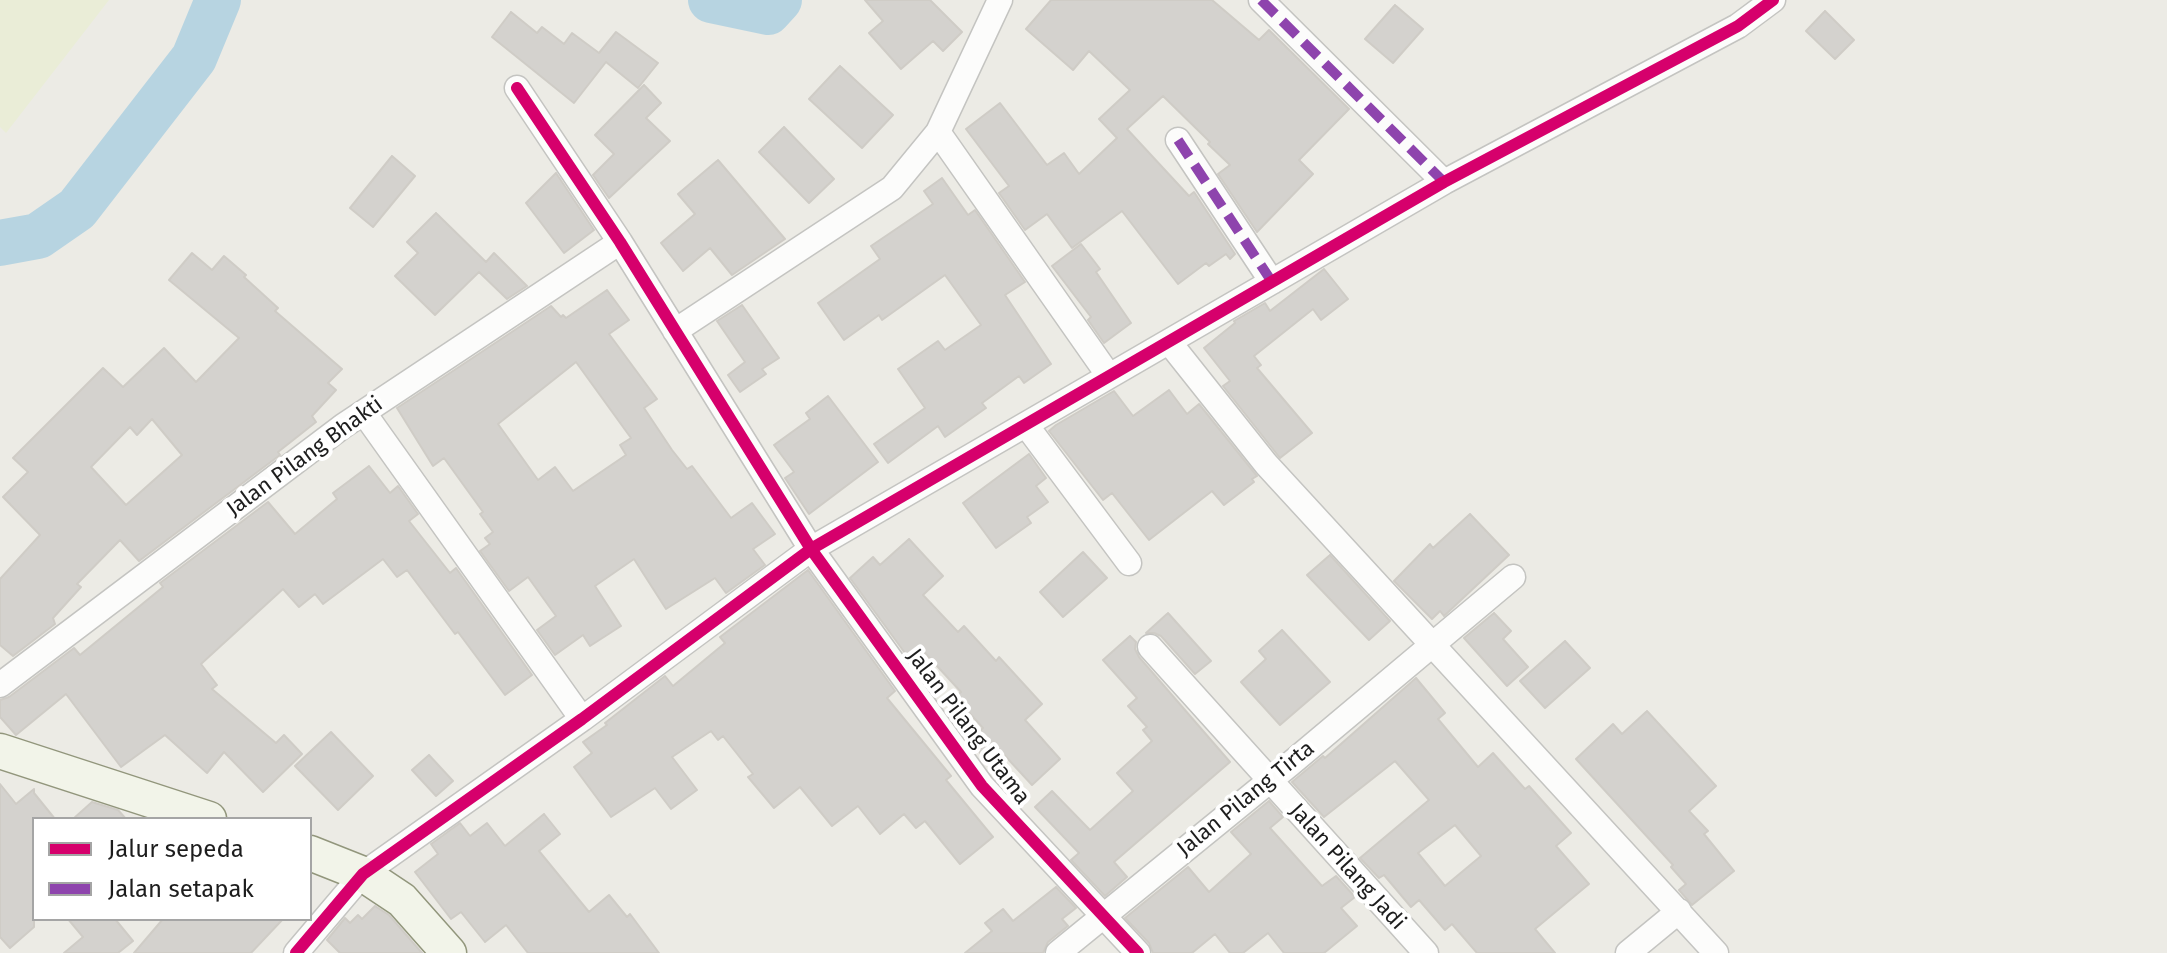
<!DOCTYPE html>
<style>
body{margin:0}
#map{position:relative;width:2167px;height:953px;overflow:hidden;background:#ecebe5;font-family:"Fira Sans",sans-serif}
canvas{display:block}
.legend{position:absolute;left:32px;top:817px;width:280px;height:104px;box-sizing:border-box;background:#fff;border:2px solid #a5a5a5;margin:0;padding:10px 14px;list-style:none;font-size:24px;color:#1d1d1d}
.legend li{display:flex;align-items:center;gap:16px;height:40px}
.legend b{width:40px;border:2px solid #a5a5a5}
</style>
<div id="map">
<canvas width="2167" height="953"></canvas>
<ul class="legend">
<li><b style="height:10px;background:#d6006c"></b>Jalur sepeda</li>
<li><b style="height:10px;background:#8e44ad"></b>Jalan setapak</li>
</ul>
</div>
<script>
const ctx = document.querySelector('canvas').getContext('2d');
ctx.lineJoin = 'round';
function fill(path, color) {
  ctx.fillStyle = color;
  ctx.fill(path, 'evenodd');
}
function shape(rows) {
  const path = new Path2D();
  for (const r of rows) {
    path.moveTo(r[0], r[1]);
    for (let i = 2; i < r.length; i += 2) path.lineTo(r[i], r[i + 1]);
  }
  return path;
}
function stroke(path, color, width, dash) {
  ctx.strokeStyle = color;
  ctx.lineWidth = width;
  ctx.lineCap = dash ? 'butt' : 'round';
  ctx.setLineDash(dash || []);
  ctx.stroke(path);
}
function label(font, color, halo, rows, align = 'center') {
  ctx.font = font + ' "Fira Sans",sans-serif';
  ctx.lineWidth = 8;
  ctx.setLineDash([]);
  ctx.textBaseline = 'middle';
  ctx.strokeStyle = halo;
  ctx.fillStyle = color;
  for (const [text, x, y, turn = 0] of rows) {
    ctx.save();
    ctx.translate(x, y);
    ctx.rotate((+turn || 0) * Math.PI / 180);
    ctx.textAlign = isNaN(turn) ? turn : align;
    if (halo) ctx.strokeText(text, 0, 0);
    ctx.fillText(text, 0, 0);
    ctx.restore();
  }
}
fill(shape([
 [0,0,109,0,6,133,0,127]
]), '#eaedd7');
stroke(shape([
 [711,0,768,12,779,0],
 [0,243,38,236,77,209,194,58,218,0]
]), '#b7d4e1', 46);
const building = shape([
 [865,0,930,0,962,32,943,51,933,41,901,69,869,33,883,21,865,0],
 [1051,0,1212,0,1259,40,1269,30,1349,109,1299,160,1313,174,1257,232,1218,174,1230,165,1208,144,1210,142,1163,96,1127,129,1189,196,1194,192,1235,254,1230,259,1226,254,1209,266,1206,263,1178,284,1122,211,1072,248,1047,214,1025,230,999,193,1009,186,966,129,1000,103,1047,165,1064,153,1079,174,1117,138,1099,119,1130,90,1089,51,1073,70,1026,29,1051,0],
 [1395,5,1423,29,1393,63,1365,39,1395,5],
 [1825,11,1854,40,1835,59,1806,31,1825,11],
 [511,12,537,33,542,27,564,44,572,33,599,53,616,32,658,63,638,88,606,62,574,103,492,37,511,12],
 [840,66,893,115,862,148,809,99,840,66],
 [644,85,661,103,646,118,670,141,609,198,593,175,614,154,595,135,644,85],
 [784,127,834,179,809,203,759,152,784,127],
 [392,156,415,176,373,227,350,208,392,156],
 [718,160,785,239,732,275,710,248,683,271,661,243,695,214,678,194,718,160],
 [556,173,594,230,564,253,526,203,556,173],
 [942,178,968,215,975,210,1025,282,1005,295,1051,364,1024,383,1019,376,982,403,986,408,945,437,938,426,888,463,874,444,925,408,898,369,938,341,945,350,981,325,945,275,882,320,879,315,844,340,818,303,880,259,871,246,933,204,924,191,942,178],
 [436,213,486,262,494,253,527,286,507,299,479,272,435,315,395,276,418,253,407,242,436,213],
 [1081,244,1100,269,1096,272,1131,323,1104,343,1088,320,1091,317,1052,266,1081,244],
 [192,253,212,270,224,256,246,275,244,277,278,308,275,311,342,369,328,383,336,390,312,416,316,422,278,452,280,455,139,561,120,540,77,584,81,587,53,618,55,624,13,656,0,645,0,579,40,535,3,497,28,472,13,458,103,368,123,387,164,348,196,382,239,338,169,280,192,253],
 [152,419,182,455,126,505,91,467,130,427,137,435,152,419],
 [1324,269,1348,299,1321,320,1313,309,1254,356,1261,365,1257,368,1312,433,1280,458,1223,386,1230,381,1204,348,1235,323,1234,321,1265,303,1270,311,1324,269],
 [607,290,629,320,609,334,657,399,644,408,672,450,687,469,692,466,731,518,752,503,775,534,753,549,765,565,726,593,715,578,666,609,634,559,595,586,621,626,590,646,583,635,555,655,537,630,556,616,528,577,509,591,480,551,490,544,485,538,493,532,480,514,483,512,444,458,433,466,397,408,551,306,561,317,563,315,566,318,607,290],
 [576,362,631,438,620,445,626,455,573,491,555,467,538,480,498,424,576,362],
 [742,305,779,358,762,369,766,374,740,392,728,375,745,362,717,321,742,305],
 [1169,390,1187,414,1199,404,1257,476,1252,479,1254,482,1224,505,1212,491,1149,540,1112,493,1103,500,1049,431,1056,425,1114,391,1133,416,1169,390],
 [828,396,878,462,809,514,785,478,794,472,774,445,810,419,806,413,828,396],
 [1029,454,1046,478,1036,486,1048,502,1027,517,1031,523,996,548,963,503,1029,454],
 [369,466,390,493,398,486,418,514,409,521,450,573,456,568,532,675,505,695,458,632,455,634,407,570,397,577,383,559,323,604,315,594,299,607,283,589,201,664,217,685,212,689,276,743,284,735,302,754,263,792,224,752,207,773,165,735,121,767,66,694,16,735,0,717,0,700,9,697,74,648,80,655,163,587,160,583,268,502,295,534,337,499,333,493,369,466],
 [1470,514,1509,555,1444,616,1440,611,1432,619,1394,581,1430,544,1433,548,1470,514],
 [909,539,943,576,923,595,958,632,964,626,996,661,999,657,1042,704,1025,720,1060,759,1032,785,996,746,984,757,969,740,983,728,955,697,961,692,925,653,913,664,850,578,873,557,880,565,909,539],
 [1083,552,1107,578,1063,617,1040,592,1083,552],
 [1330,555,1390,621,1369,640,1307,575,1330,555],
 [808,570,895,691,887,698,951,776,946,780,993,837,960,864,925,821,916,828,904,814,880,834,858,806,832,826,800,787,774,808,748,777,753,774,723,736,718,740,711,731,672,757,697,790,671,809,655,788,611,817,574,767,592,753,583,742,607,725,605,723,665,676,673,686,725,643,720,637,808,570],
 [1168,613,1211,661,1195,674,1161,636,1154,633,1146,633,1168,613],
 [1494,613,1511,631,1503,639,1528,667,1507,686,1464,638,1494,613],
 [1282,630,1330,682,1280,725,1241,682,1266,659,1259,651,1282,630],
 [1130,636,1136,642,1135,649,1139,657,1230,762,1114,862,1127,877,1105,896,1071,860,1079,853,1035,807,1052,791,1090,830,1133,791,1117,773,1152,741,1143,730,1147,727,1128,706,1137,698,1103,660,1130,636],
 [1565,641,1590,668,1545,708,1520,681,1565,641],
 [1416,678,1445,713,1438,719,1478,767,1493,753,1525,789,1529,786,1571,833,1556,846,1589,884,1535,929,1555,953,1477,953,1452,924,1445,930,1419,900,1411,907,1384,875,1379,878,1360,858,1429,800,1395,761,1324,817,1292,782,1323,756,1325,758,1416,678],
 [1455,825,1481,856,1445,886,1418,853,1455,825],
 [1647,711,1716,786,1689,811,1708,831,1704,834,1734,871,1692,905,1679,890,1686,884,1671,867,1673,865,1576,759,1613,724,1622,734,1647,711],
 [331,732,373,776,338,810,295,766,331,732],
 [429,755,453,781,436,796,412,770,429,755],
 [0,784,16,804,34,789,34,793,55,819,34,819,34,927,10,948,0,937,0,784],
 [1269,801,1283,817,1270,828,1322,886,1336,876,1355,897,1341,908,1357,926,1324,953,1284,953,1268,933,1243,953,1230,953,1215,934,1192,953,1153,953,1149,943,1125,918,1188,867,1209,892,1251,854,1231,832,1269,801],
 [92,802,118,810,126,819,73,819,92,802],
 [544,814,560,834,539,851,589,912,609,895,627,917,630,914,659,953,528,953,506,925,485,942,461,912,451,919,415,872,438,854,431,844,460,823,470,836,487,823,505,846,544,814],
 [1056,887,1076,908,1062,919,1068,926,1048,942,1043,953,965,953,992,931,985,923,1003,909,1013,921,1056,887],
 [375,906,389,915,422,953,340,953,327,940,345,918,350,923,358,915,362,919,375,906],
 [68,919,115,919,133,941,118,953,64,953,83,937,68,919],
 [163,919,283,919,251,953,134,953,163,919]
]);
fill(building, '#d4d2ce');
stroke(building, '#cfccc6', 2);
const street = shape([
 [1261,0,1444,182],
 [517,88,620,242,811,549,982,786,1138,953],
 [938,132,1109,376],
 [1178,140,1272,282],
 [675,331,892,188,938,132,1000,0],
 [1169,342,1266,464,1716,953],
 [364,413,582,719],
 [1026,425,1129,563],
 [1150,647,1426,953],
 [0,685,343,426,620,242],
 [296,953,363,874,582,719,811,549,1444,182,1738,26,1773,0],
 [1058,953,1289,765,1513,577],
 [1628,953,1679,911]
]);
const secondary = shape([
 [0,751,209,819],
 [310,853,363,874,402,900,449,953]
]);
stroke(street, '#c4c4c1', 27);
stroke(secondary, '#92967c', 37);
stroke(street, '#fcfcfb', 24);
stroke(secondary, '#f2f4e9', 34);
stroke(shape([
 [1261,0,1444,182],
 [1178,140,1272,282]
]), '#8e44ad', 10, [20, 10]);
stroke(shape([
 [517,88,620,242,811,549,982,786,1138,953],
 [296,953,363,874,582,719,811,549,1444,182,1738,26,1773,0]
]), '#d6006c', 12);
label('22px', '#1d1d1d', '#fff', [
 ["Jalan Pilang Bhakti",305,457,-36],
 ["Jalan Pilang Utama",968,727,53],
 ["Jalan Pilang Tirta",1246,799,-39],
 ["Jalan Pilang Jadi",1347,867,48]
]);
</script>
